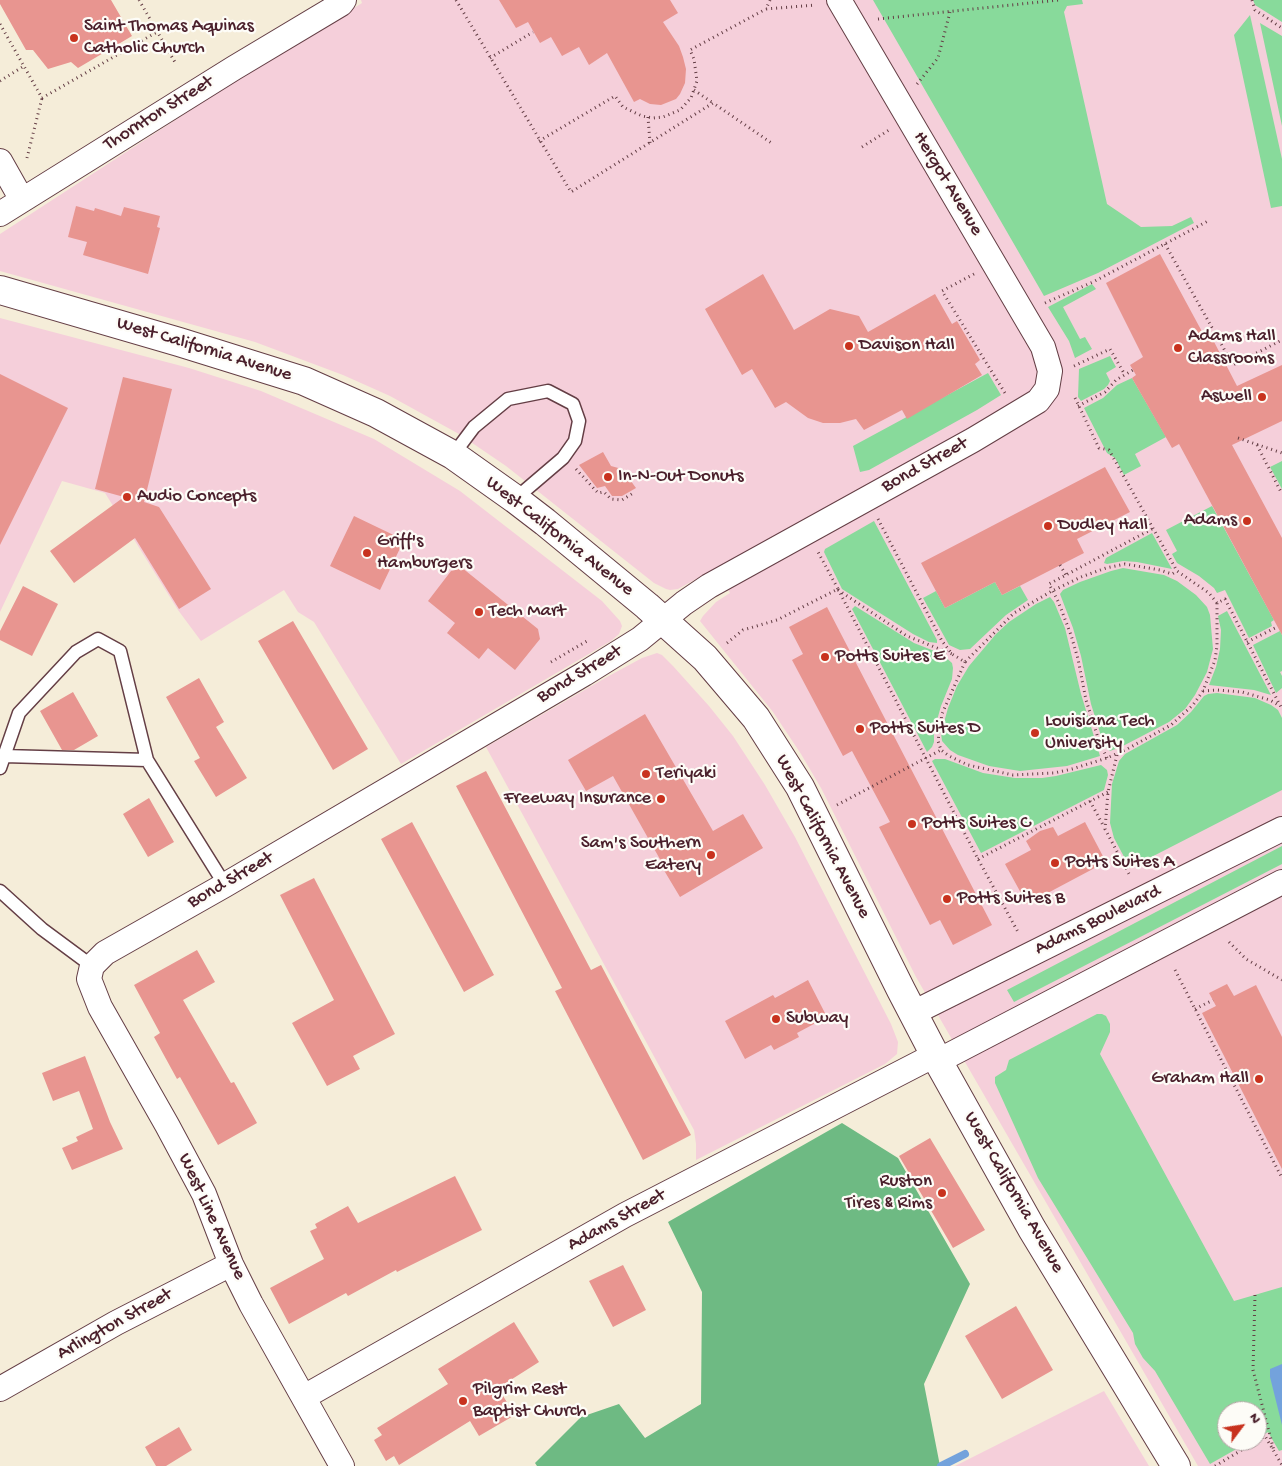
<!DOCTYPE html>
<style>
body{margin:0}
#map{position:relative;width:1282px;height:1466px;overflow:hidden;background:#f5edd9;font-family:"Gochi Hand",sans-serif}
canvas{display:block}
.north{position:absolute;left:1217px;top:1401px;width:50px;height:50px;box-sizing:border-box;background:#fdfcf7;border:1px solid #b5a4a5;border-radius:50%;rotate:59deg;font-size:14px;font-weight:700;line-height:20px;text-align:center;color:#4a1f2b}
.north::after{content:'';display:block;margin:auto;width:18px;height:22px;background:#c8321e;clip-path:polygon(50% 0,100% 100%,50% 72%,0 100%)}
</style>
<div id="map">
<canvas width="1282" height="1466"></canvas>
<div class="north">N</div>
</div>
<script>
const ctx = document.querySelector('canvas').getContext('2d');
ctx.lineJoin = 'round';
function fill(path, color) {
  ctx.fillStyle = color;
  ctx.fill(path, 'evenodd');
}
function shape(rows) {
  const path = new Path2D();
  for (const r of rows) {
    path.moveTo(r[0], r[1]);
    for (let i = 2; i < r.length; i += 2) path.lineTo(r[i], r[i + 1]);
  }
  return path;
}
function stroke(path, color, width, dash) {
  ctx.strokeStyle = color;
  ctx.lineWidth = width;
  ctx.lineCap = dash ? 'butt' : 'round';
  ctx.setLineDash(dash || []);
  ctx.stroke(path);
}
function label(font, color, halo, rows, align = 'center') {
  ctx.font = font + ' "Gochi Hand",sans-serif';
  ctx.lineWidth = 4.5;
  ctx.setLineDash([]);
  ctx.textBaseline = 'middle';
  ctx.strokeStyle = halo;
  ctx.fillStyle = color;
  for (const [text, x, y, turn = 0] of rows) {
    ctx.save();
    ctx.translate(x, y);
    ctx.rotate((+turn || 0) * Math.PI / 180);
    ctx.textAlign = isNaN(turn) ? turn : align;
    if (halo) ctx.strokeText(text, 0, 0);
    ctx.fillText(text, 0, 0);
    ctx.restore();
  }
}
fill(shape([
 [361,0,1282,0,1282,1466,1198,1466,916,977,821,788,801,754,773,712,700,621,703,616,716,602,730,593,716,568,678,589,670,590,666,589,654,583,506,466,459,434,390,396,343,375,255,342,0,271,0,234,220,91,362,3],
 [1227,1411,1257,1411,1257,1441,1227,1441],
 [0,318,189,368,261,391,374,439,460,491,602,601,620,621,622,626,619,634,611,641,401,764,314,622,298,612,284,590,201,641,178,610,105,493,62,481,0,612],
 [657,653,662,655,673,666,709,706,733,736,765,785,795,837,891,1024,898,1042,897,1054,885,1064,696,1160,696,1144,694,1130,486,747,607,677,642,658],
 [1104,1391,1149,1466,955,1466]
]), '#f5cfda');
fill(shape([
 [873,0,1082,0,1083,4,1067,6,1064,12,1107,204,1141,227,1172,226,1191,217,1194,223,1098,273,1044,296],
 [1253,0,1282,0,1282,22,1255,5],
 [1250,15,1282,159,1282,206,1271,208,1234,35],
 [1260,23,1282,36,1282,126],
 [1092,284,1096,289,1063,307,1080,339,1085,337,1092,349,1075,358,1069,341,1048,307],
 [1110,356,1116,367,1106,373,1110,381,1108,385,1104,389,1081,401,1078,397,1079,369],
 [988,373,1001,395,977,410,869,470,860,472,853,446],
 [1132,378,1166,437,1135,454,1141,466,1124,475,1115,458,1107,453,1084,408,1103,398,1117,385],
 [1282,461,1282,489,1270,467],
 [1212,506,1274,620,1271,622,1272,626,1249,638,1225,590,1217,593,1214,588,1199,576,1177,563,1172,554,1177,551,1166,530],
 [874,521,937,640,937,643,929,642,913,634,842,589,824,552,825,549],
 [1152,533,1172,569,1137,562,1123,561,1107,564,1104,563,1106,558],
 [1123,568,1164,575,1177,581,1196,595,1207,607,1210,615,1213,649,1207,672,1195,695,1185,709,1169,722,1121,747,1110,751,1106,748,1102,739,1091,704,1081,656,1073,628,1060,594,1063,590,1080,582,1111,571],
 [995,582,1002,595,1020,586,1028,600,1006,615,970,649,960,650,949,645,923,598,936,591,945,608],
 [1050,597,1054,602,1065,628,1081,694,1100,756,1067,766,1020,771,989,766,958,755,950,750,942,741,941,733,948,708,957,686,969,666,996,634,1009,622,1036,604],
 [855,606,914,643,942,654,952,663,953,668,952,679,941,706,934,731,934,742,932,747,927,752,852,609],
 [1227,611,1271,695,1254,690,1209,685,1216,667,1220,649,1221,630,1218,616],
 [1280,631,1282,635,1282,671,1280,672,1282,676,1282,688,1276,693,1253,645],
 [1217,693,1255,698,1271,705,1278,710,1282,718,1282,790,1130,868,1114,838,1110,823,1112,784,1119,761,1125,754,1177,725,1191,712,1204,696,1208,694],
 [935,759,945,759,983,773,1015,778,1042,778,1056,776,1101,765,1107,770,1108,775,1104,790,981,853,932,761],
 [1282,846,1282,864,1014,1002,1007,990],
 [1097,1014,1102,1014,1106,1016,1110,1024,1110,1032,1100,1054,1234,1301,1282,1287,1282,1450,1279,1451,1268,1432,1263,1435,1257,1426,1257,1411,1227,1411,1227,1441,1236,1441,1240,1447,1210,1464,1155,1371,1143,1358,1135,1344,1133,1333,1038,1178,995,1083,995,1077,1006,1070,1009,1060]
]), '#88da9b');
fill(shape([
 [842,1123,898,1158,970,1284,924,1384,940,1466,537,1466,535,1463,581,1417,619,1404,645,1438,701,1404,702,1292,668,1222]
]), '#6eba83');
fill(shape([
 [1282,1364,1282,1425,1270,1377,1270,1369]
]), '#73a2dc');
stroke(shape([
 [941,1466,965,1454]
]), '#73a2dc', 8);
fill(shape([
 [0,0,111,0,132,36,78,68,71,62,48,69,33,50,26,50,0,4],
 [499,0,670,0,678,13,663,22,679,46,683,57,686,69,685,83,680,94,676,99,661,105,650,104,640,99,634,102,607,53,589,65,579,47,562,56,551,37,540,43,528,22,516,28],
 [76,206,94,211,95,208,121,216,124,207,160,216,157,227,160,228,148,274,83,255,87,242,68,237],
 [1160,254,1206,339,1211,336,1237,386,1282,365,1282,421,1232,445,1282,538,1282,635,1179,444,1172,448,1132,378,1136,375,1130,365,1143,357,1106,283],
 [763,274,794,330,830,309,859,316,868,332,935,294,952,324,957,321,980,360,975,364,982,375,907,419,902,410,864,430,856,419,840,423,823,423,808,418,786,402,775,408,752,369,742,375,705,309],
 [0,374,68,408,0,545],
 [123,377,172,389,144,502,159,507,211,589,179,609,135,538,74,583,50,551,124,497,95,489],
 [603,452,611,466,622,469,636,488,622,496,612,496,605,486,597,488,579,465],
 [1105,467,1130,512,1077,539,1084,553,1002,595,995,582,945,608,921,563],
 [354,516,404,540,380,590,330,566],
 [461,567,538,629,540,639,515,670,488,648,479,659,447,633,455,623,428,601,451,571],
 [23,586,58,604,32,656,0,640,0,631],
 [827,607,992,925,953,945,940,920,930,925,879,827,890,822,852,751,843,756,792,660,803,654,789,627],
 [293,621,368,749,333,770,258,641],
 [199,678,224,722,216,727,247,778,216,797,194,761,200,758,166,697],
 [73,692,98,736,74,750,62,750,40,711],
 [645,714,713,831,743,814,763,848,680,897,659,862,661,861,613,776,586,791,568,760],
 [486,771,591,970,601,965,691,1135,643,1160,555,991,562,988,456,786],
 [149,798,174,842,148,857,123,814],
 [412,822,494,975,464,992,381,839],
 [1085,822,1106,862,1027,904,1005,864,1031,850,1026,841,1040,831,1053,827,1058,836],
 [314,878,395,1034,353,1056,360,1069,327,1086,292,1023,334,1000,280,895],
 [197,950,215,982,183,1000,231,1083,234,1082,257,1123,218,1145,180,1077,177,1079,154,1037,160,1033,134,985],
 [808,980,827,1017,797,1033,799,1037,774,1050,771,1045,745,1059,725,1021,773,995,775,998],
 [1227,984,1234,996,1256,985,1282,1037,1282,1169,1202,1013,1216,1006,1209,993],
 [85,1056,110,1122,123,1149,72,1170,62,1148,78,1141,76,1137,93,1129,79,1091,53,1101,42,1073],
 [930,1138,985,1230,953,1248,899,1156],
 [455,1176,482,1230,397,1272,396,1270,348,1296,346,1293,289,1324,270,1288,324,1259,310,1231,317,1228,315,1224,348,1206,358,1223],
 [623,1265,646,1310,613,1327,589,1281],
 [1016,1306,1053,1370,1002,1399,965,1336],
 [514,1322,539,1362,498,1388,515,1415,479,1436,470,1421,399,1465,394,1456,386,1461,374,1440,382,1435,377,1428,448,1384,438,1369],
 [179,1427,192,1450,166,1466,156,1466,145,1447]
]), '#e89590');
const lane = shape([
 [453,455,474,427,508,399,548,391,573,404,579,421,575,441,563,458,515,499],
 [4,756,147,760],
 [0,768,19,713,76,652,98,639,120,651,147,760,225,885],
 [0,891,42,929,92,966]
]);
const street = shape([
 [0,161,22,200],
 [0,214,234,68,341,4,344,0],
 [913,1013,1282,829],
 [938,1061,1282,882],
 [0,1389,116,1323,231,1264],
 [304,1397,625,1215,935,1055],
 [342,1466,251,1304,231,1264,204,1194,167,1125,100,1007,89,979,92,966,105,953,225,885,584,674,640,639,684,603,709,586,973,440,1038,401,1047,389,1050,371,1043,347,839,0]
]);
const primary = shape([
 [0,290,179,342,304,381,376,413,453,455,515,499,545,522,647,606,705,658,756,718,800,787,901,990,938,1061,1032,1229,1176,1466]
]);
stroke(lane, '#643e45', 15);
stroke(street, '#643e45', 26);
stroke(primary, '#643e45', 30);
stroke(shape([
 [139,0,176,64],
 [456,0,571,192,713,103,773,144],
 [770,0,766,9,816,5],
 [1252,0,1255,10,1282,28],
 [878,19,1059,0],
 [0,24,42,98,157,32],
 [490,58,533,32],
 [0,81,24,66],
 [917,84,938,58,950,12],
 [694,90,713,103],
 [648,117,650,143],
 [539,141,615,96,623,107,642,116,653,118,663,117,680,110,691,98,697,81,694,59,690,50,766,9],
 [862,147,889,130],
 [27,158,42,98],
 [1165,244,1233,365,1282,340],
 [974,274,942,291,1005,393],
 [1045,303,1093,282,1208,221],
 [1074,366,1110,349,1125,375],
 [1075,398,1099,448,1109,450,1177,571,1209,593,1217,603,1225,599,1282,709],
 [1078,406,1105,392,1116,380,1133,370],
 [1238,438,1282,453],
 [1257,445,1282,494],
 [576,469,598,493,604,492,611,499,622,500,635,492],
 [878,519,942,641,952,654,965,662,1014,613,1052,591,1081,577,1106,568,1125,564,1160,570,1172,574,1177,571],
 [1060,565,1066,575],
 [838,589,978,859,1018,932],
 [838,590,907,636,952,654],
 [1247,642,1277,627],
 [727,643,743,630,777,620,838,589,818,552],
 [551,662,587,641],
 [965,662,942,714,938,741,941,750,949,756,968,765,1013,775,1054,773,1072,769,1107,758,1127,749,1171,725,1193,705,1203,691,1215,660,1217,646,1217,603],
 [1203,691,1217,690,1242,692,1270,700,1280,706],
 [1117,755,1108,792,1105,829,1129,874],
 [1107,758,1099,741,1086,700,1078,659,1071,635,1058,601,1049,584,1152,529],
 [1090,801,1104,827],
 [837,805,941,750],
 [978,859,1108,792],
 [1229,942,1246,959,1282,980],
 [1175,970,1282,1178],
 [1195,1009,1213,1000],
 [1255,1295,1253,1370,1274,1451],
 [1215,1466,1265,1436,1282,1465]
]), '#643e45', 3, [1, 4]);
stroke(lane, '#fff', 12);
stroke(street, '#fff', 24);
stroke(primary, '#fff', 28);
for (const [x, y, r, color] of [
 [74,38,5,"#c8321e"],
 [849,346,5,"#c8321e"],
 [1178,348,5,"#c8321e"],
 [1262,397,5,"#c8321e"],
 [608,477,5,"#c8321e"],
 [127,497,5,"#c8321e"],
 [1247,521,5,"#c8321e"],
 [1048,526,5,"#c8321e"],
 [367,553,5,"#c8321e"],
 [479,612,5,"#c8321e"],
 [825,657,5,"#c8321e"],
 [860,729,5,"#c8321e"],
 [1035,733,5,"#c8321e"],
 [646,774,5,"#c8321e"],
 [661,799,5,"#c8321e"],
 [912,824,5,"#c8321e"],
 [711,855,5,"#c8321e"],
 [1055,863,5,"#c8321e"],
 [947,899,5,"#c8321e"],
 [776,1019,5,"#c8321e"],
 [1259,1079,5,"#c8321e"],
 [942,1193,5,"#c8321e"],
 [463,1401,5,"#c8321e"]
]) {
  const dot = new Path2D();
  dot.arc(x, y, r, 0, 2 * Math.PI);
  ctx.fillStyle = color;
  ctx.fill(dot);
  stroke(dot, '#fdfcf7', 2);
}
label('19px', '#4a1f2b', '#fdfcf7', [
 ["Saint Thomas Aquinas",84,27],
 ["Catholic Church",84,49],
 ["Adams Hall",1188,337],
 ["Classrooms",1188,359],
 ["Davison Hall",859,346],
 ["Aswell",1252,397,"right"],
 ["In-N-Out Donuts",618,477],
 ["Audio Concepts",137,497],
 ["Adams",1237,521,"right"],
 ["Dudley Hall",1058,526],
 ["Griff's",377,542],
 ["Hamburgers",377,564],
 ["Tech Mart",489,612],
 ["Potts Suites E",835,657],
 ["Louisiana Tech",1045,722],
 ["University",1045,744],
 ["Potts Suites D",870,729],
 ["Teriyaki",656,774],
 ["Freeway Insurance",651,799,"right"],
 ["Potts Suites C",922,824],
 ["Sam's Southern",701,844,"right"],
 ["Eatery",701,866,"right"],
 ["Potts Suites A",1065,863],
 ["Potts Suites B",957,899],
 ["Subway",786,1019],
 ["Graham Hall",1249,1079,"right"],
 ["Ruston",932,1182,"right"],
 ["Tires & Rims",932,1204,"right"],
 ["Pilgrim Rest",473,1390],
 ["Baptist Church",473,1412]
], 'left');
label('19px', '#4a1f2b', '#fdfcf7', [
 ["Thornton Street",159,114,-32],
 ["Hergot Avenue",947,184,59],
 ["West California Avenue",204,350,17],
 ["Bond Street",925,466,-29],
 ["West California Avenue",559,537,38],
 ["Bond Street",580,675,-31],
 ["West California Avenue",822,837,62],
 ["Bond Street",231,881,-30],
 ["Adams Boulevard",1098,921,-26],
 ["West California Avenue",1013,1193,60],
 ["West Line Avenue",211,1217,65],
 ["Adams Street",617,1221,-29],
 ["Arlington Street",115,1325,-29]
]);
</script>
